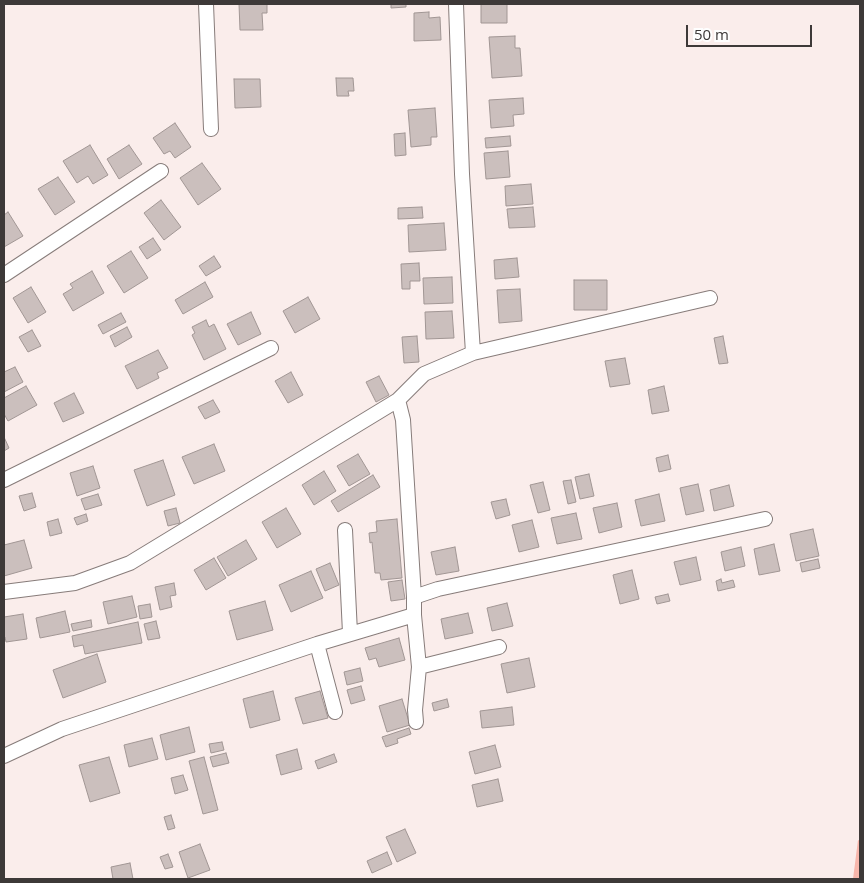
<!DOCTYPE html>
<style>
body{margin:0}
#map{position:relative;width:864px;height:883px;overflow:hidden;background:#faedeb;font-family:"Open Sans",sans-serif}
canvas{display:block}
.frame{position:absolute;inset:0;border:5px solid #3d3938;pointer-events:none}
.scale{position:absolute;left:686px;top:25px;width:126px;height:22px;box-sizing:border-box;border:2px solid #3d3938;border-top:0;padding-left:6px;font-size:15px;line-height:18px;white-space:nowrap;color:#3d3938;-webkit-text-stroke:4px #fefefe;paint-order:stroke}
</style>
<div id="map">
<canvas width="864" height="883"></canvas>
<div class="frame"></div>
<div class="scale">50 m</div>
</div>
<script>
const ctx = document.querySelector('canvas').getContext('2d');
ctx.lineJoin = 'round';
function fill(path, color) {
  ctx.fillStyle = color;
  ctx.fill(path, 'evenodd');
}
function shape(rows) {
  const path = new Path2D();
  for (const r of rows) {
    path.moveTo(r[0], r[1]);
    for (let i = 2; i < r.length; i += 2) path.lineTo(r[i], r[i + 1]);
  }
  return path;
}
function stroke(path, color, width, dash) {
  ctx.strokeStyle = color;
  ctx.lineWidth = width;
  ctx.lineCap = dash ? 'butt' : 'round';
  ctx.setLineDash(dash || []);
  ctx.stroke(path);
}
fill(shape([
 [858,840,860,841,860,879,853,879]
]), '#f7b6ab');
const building = shape([
 [239,4,267,4,267,13,262,13,263,30,240,30,239,4],
 [391,4,406,4,406,7,391,8,391,4],
 [481,4,507,4,507,23,481,23,481,4],
 [429,12,429,18,440,17,441,40,414,41,414,13,429,12],
 [515,36,515,48,520,48,522,76,492,78,489,37,515,36],
 [336,78,353,78,354,91,348,91,349,96,337,96,336,78],
 [234,79,260,79,261,107,235,108,234,79],
 [523,98,524,114,513,115,514,126,491,128,489,100,523,98],
 [435,108,437,137,431,137,431,145,411,147,408,110,435,108],
 [175,123,191,147,175,158,170,151,164,154,153,138,175,123],
 [405,133,406,155,395,156,394,134,405,133],
 [510,136,511,146,486,148,485,138,510,136],
 [90,145,108,175,93,184,88,176,77,183,63,161,90,145],
 [129,145,142,164,119,179,107,159,129,145],
 [508,151,510,177,486,179,484,153,508,151],
 [202,163,221,189,198,205,180,178,202,163],
 [58,177,75,202,55,215,38,189,58,177],
 [531,184,533,204,506,206,505,186,531,184],
 [161,200,181,227,164,240,144,213,161,200],
 [422,207,423,218,398,219,398,208,422,207],
 [533,207,535,227,509,228,507,209,533,207],
 [8,212,23,236,4,247,4,215,8,212],
 [444,223,446,250,409,252,408,225,444,223],
 [153,238,161,250,147,259,139,247,153,238],
 [131,251,148,278,124,293,107,266,131,251],
 [214,256,221,267,206,276,199,266,214,256],
 [517,258,519,277,495,279,494,260,517,258],
 [419,263,420,281,410,281,410,289,402,289,401,264,419,263],
 [92,271,104,293,73,311,63,294,73,288,70,284,92,271],
 [452,277,453,303,424,304,423,278,452,277],
 [574,280,607,280,607,310,574,310,574,280],
 [205,282,213,297,183,314,175,300,205,282],
 [31,287,46,312,28,323,13,298,31,287],
 [520,289,522,321,499,323,497,290,520,289],
 [308,297,320,319,295,333,283,311,308,297],
 [452,311,454,338,426,339,425,312,452,311],
 [251,312,261,334,238,345,227,324,251,312],
 [121,313,126,322,103,334,98,325,121,313],
 [206,320,209,327,214,324,226,349,204,360,192,335,195,333,192,327,206,320],
 [127,327,132,337,115,347,110,336,127,327],
 [32,330,41,346,28,352,19,337,32,330],
 [417,336,419,362,404,363,402,337,417,336],
 [723,336,728,363,719,364,714,338,723,336],
 [158,350,168,368,157,373,159,378,137,389,125,366,158,350],
 [625,358,630,384,610,387,605,361,625,358],
 [15,367,23,382,4,392,4,372,15,367],
 [291,372,303,395,288,403,275,381,291,372],
 [379,376,389,395,376,402,366,382,379,376],
 [26,386,37,405,8,421,4,414,4,398,26,386],
 [664,386,669,411,652,414,648,390,664,386],
 [74,393,84,413,63,422,54,403,74,393],
 [213,400,220,412,205,419,198,407,213,400],
 [4,437,9,448,4,451,4,437],
 [214,444,225,471,194,484,182,457,214,444],
 [358,454,370,474,349,486,337,466,358,454],
 [668,455,671,469,659,472,656,458,668,455],
 [163,460,175,495,147,506,134,470,163,460],
 [93,466,100,488,77,496,70,473,93,466],
 [324,471,336,491,314,505,302,485,324,471],
 [589,474,594,496,580,499,575,477,589,474],
 [373,475,380,487,338,512,331,501,373,475],
 [571,480,576,502,568,504,563,481,571,480],
 [543,482,550,510,538,513,530,485,543,482],
 [698,484,704,511,686,515,680,488,698,484],
 [729,485,734,506,714,511,710,490,729,485],
 [32,493,36,507,24,511,19,496,32,493],
 [98,494,102,505,85,510,81,499,98,494],
 [659,494,665,521,641,526,635,500,659,494],
 [506,499,510,515,496,519,491,502,506,499],
 [617,503,622,527,599,533,593,508,617,503],
 [176,508,180,523,168,526,164,511,176,508],
 [286,508,301,534,277,548,262,522,286,508],
 [576,513,582,539,557,544,551,518,576,513],
 [86,514,88,521,77,525,74,518,86,514],
 [58,519,62,533,50,536,47,522,58,519],
 [397,519,402,578,381,580,380,573,375,573,372,542,370,543,369,533,377,532,376,521,397,519],
 [532,520,539,547,519,552,512,525,532,520],
 [813,529,819,556,796,561,790,534,813,529],
 [24,540,32,568,4,576,4,545,24,540],
 [246,540,257,559,228,576,217,557,246,540],
 [774,544,780,571,759,575,754,549,774,544],
 [455,547,459,571,436,575,431,552,455,547],
 [741,547,745,566,725,571,721,552,741,547],
 [696,557,701,580,680,585,674,562,696,557],
 [214,558,226,578,206,590,194,570,214,558],
 [818,559,820,568,802,572,800,563,818,559],
 [330,563,339,585,325,591,316,569,330,563],
 [632,570,639,599,620,604,613,575,632,570],
 [311,571,323,598,291,612,279,585,311,571],
 [721,579,722,583,733,580,735,587,718,591,716,581,721,579],
 [402,580,405,599,391,601,388,582,402,580],
 [174,583,176,595,170,596,172,607,160,610,155,587,174,583],
 [668,594,670,601,657,604,655,597,668,594],
 [132,596,137,617,108,624,103,602,132,596],
 [265,601,273,630,237,640,229,611,265,601],
 [507,603,513,626,492,631,487,608,507,603],
 [150,604,152,617,140,619,138,606,150,604],
 [65,611,70,632,40,638,36,618,65,611],
 [468,613,473,633,445,639,441,619,468,613],
 [23,614,27,639,6,642,5,637,4,637,4,617,23,614],
 [91,620,92,627,73,631,71,624,91,620],
 [156,621,160,638,148,640,144,624,156,621],
 [138,622,142,643,85,654,83,645,74,647,72,636,138,622],
 [399,638,405,660,379,667,376,658,369,660,365,648,399,638],
 [97,654,106,682,63,698,53,670,97,654],
 [529,658,535,687,507,693,501,664,529,658],
 [360,668,363,681,347,685,344,672,360,668],
 [361,686,365,700,351,704,347,690,361,686],
 [273,691,280,720,250,728,243,699,273,691],
 [320,691,328,718,303,724,295,698,320,691],
 [402,699,410,725,387,732,379,706,402,699],
 [447,699,449,707,434,711,432,703,447,699],
 [512,707,514,725,482,728,480,711,512,707],
 [189,727,195,752,166,760,160,735,189,727],
 [409,728,411,734,397,739,398,743,386,747,382,737,409,728],
 [152,738,158,759,129,767,124,745,152,738],
 [222,742,224,750,211,753,209,744,222,742],
 [495,745,501,767,475,774,469,752,495,745],
 [297,749,302,769,281,775,276,755,297,749],
 [226,753,229,763,213,767,210,757,226,753],
 [334,754,337,762,318,769,315,761,334,754],
 [109,757,120,793,90,802,79,765,109,757],
 [204,757,218,810,203,814,189,761,204,757],
 [183,775,188,790,175,794,171,778,183,775],
 [498,779,503,801,477,807,472,785,498,779],
 [171,815,175,828,168,830,164,817,171,815],
 [405,829,416,853,397,862,386,837,405,829],
 [200,844,210,870,188,878,179,852,200,844],
 [387,852,392,864,372,873,367,861,387,852],
 [168,854,173,867,165,869,160,857,168,854],
 [130,863,133,879,113,879,111,867,130,863]
]);
fill(building, '#cbbfbd');
stroke(building, '#a19694', 1);
const street = shape([
 [206,4,211,129],
 [4,275,161,171],
 [473,353,710,298],
 [4,480,271,348],
 [345,530,350,633],
 [4,592,75,583,130,563,398,400,424,374,473,353,462,174,456,4],
 [414,597,438,589,765,519],
 [414,615,419,667,415,710,416,722],
 [317,644,335,712],
 [419,667,499,647],
 [4,756,62,729,317,644,414,615,414,597,403,420,398,400]
]);
stroke(street, '#877c7a', 16);
stroke(street, '#fff', 14);
</script>
